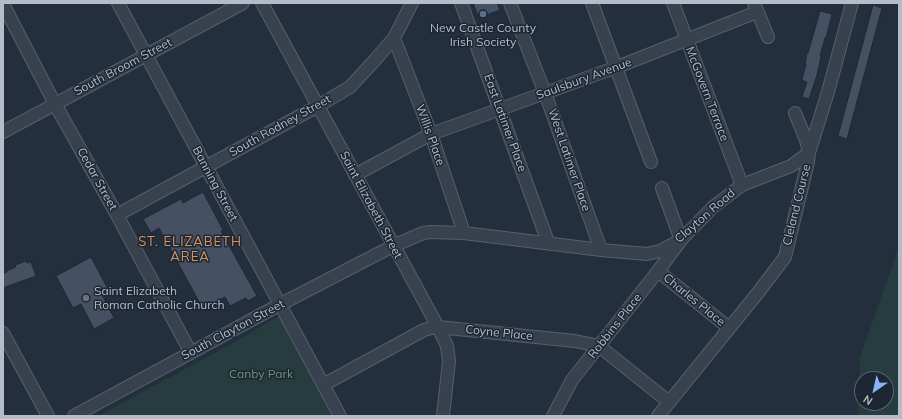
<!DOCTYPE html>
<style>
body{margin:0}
#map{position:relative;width:902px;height:419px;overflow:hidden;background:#242f3e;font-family:Mulish,sans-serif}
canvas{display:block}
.frame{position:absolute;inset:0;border:4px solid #b4bcc9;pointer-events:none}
.north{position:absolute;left:854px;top:371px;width:40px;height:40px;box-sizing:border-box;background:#1d2633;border:1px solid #59626f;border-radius:50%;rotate:214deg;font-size:11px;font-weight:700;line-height:16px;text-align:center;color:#b4bcc9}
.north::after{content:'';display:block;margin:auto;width:14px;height:18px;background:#8ab4f8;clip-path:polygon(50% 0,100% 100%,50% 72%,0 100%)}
</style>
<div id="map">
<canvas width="902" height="419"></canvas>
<div class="frame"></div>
<div class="north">N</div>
</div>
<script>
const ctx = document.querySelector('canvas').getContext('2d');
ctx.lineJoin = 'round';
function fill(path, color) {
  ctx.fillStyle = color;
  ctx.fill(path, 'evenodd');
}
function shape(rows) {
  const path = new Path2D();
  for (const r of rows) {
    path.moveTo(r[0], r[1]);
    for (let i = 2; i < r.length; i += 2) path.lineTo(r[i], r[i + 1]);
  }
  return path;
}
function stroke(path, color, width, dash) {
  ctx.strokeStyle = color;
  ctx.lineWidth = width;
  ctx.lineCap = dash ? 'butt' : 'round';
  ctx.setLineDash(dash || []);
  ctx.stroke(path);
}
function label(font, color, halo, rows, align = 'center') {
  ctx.font = font + ' Mulish,sans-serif';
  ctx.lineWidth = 3;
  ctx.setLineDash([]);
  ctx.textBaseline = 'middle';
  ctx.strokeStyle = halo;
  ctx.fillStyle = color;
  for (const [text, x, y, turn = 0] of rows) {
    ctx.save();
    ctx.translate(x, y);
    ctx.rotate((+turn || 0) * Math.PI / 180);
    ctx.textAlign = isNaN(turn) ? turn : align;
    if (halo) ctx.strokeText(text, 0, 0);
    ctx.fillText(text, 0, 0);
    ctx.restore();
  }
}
fill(shape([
 [899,247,899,416,858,416,860,357],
 [862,379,886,379,886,403,862,403],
 [279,316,332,416,98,416,226,347]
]), '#263c3f');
const building = shape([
 [473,3,497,3,500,10,479,18,473,3],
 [873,5,882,8,847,139,838,136,873,5],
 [820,11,832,14,826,38,825,38,820,56,821,57,817,75,809,99,802,97,807,82,802,80,806,64,805,64,807,53,808,53,820,11],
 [203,192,223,230,221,231,257,296,248,301,246,298,230,306,225,297,203,309,159,228,151,233,143,219,181,199,183,203,203,192],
 [91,257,108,289,101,293,114,318,94,329,81,304,73,308,56,276,91,257],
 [26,261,27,263,31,262,36,276,3,288,3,274,7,272,6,271,16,267,15,265,26,261]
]);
fill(building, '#455162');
stroke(building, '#1f2835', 1);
const minor = shape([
 [118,3,340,416],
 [262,3,438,327,447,346,449,361,443,416],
 [461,3,548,242],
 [510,3,545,93,601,250],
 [592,3,651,162],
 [673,3,742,185],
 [754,3,768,37],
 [3,4,55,104,117,215,191,353],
 [394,38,431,134,464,233],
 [3,132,243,3],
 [355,175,431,134,617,67,757,12],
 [117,215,318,106,350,87,375,60,394,38,412,3],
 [658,271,729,328],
 [3,333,48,416],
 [323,385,424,330,431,328,438,327,575,341,599,346,669,402],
 [74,416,279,305,393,246,423,233,431,232,464,233,601,250,647,254,660,251,681,240,713,207,742,185,791,166,809,153,828,92,852,3],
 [553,416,572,380,658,271,681,240,662,188],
 [658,416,757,294,785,257,808,162,809,153,806,140,795,113]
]);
stroke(minor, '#565f6c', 14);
stroke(minor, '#38414e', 12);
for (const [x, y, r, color] of [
 [483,14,4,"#5c6f8a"],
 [86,298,4,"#6b7280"]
]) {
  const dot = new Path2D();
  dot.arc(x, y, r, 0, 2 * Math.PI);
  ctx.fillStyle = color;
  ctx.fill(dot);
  stroke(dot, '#1d2633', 1.5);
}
label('12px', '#b4bcc9', '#1d2633', [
 ["New Castle County",483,28],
 ["Irish Society",483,42],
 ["Saint Elizabeth",94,291,"left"],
 ["Roman Catholic Church",94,305,"left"]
]);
label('12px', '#b4bcc9', '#1d2633', [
 ["South Broom Street",123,67,-28],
 ["Saulsbury Avenue",584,79,-20],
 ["McGovern Terrace",707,94,69],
 ["East Latimer Place",505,123,70],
 ["South Rodney Street",280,126,-29],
 ["Willis Place",430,135,70],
 ["West Latimer Place",569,160,71],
 ["Cedar Street",97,179,61],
 ["Banning Street",215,184,62],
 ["Saint Elizabeth Street",371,205,62],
 ["Cleland Course",797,205,-76],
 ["Clayton Road",705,216,-41],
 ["Charles Place",694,300,39],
 ["Robbins Place",615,326,-52],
 ["South Clayton Street",233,330,-28],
 ["Coyne Place",499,333,6]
]);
label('12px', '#6b9a76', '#1d2633', [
 ["Canby Park",261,374]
]);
ctx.letterSpacing = '1px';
label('13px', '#d59563', '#1d2633', [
 ["ST. ELIZABETH",190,242],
 ["AREA",190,257]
]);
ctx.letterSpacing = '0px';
</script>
